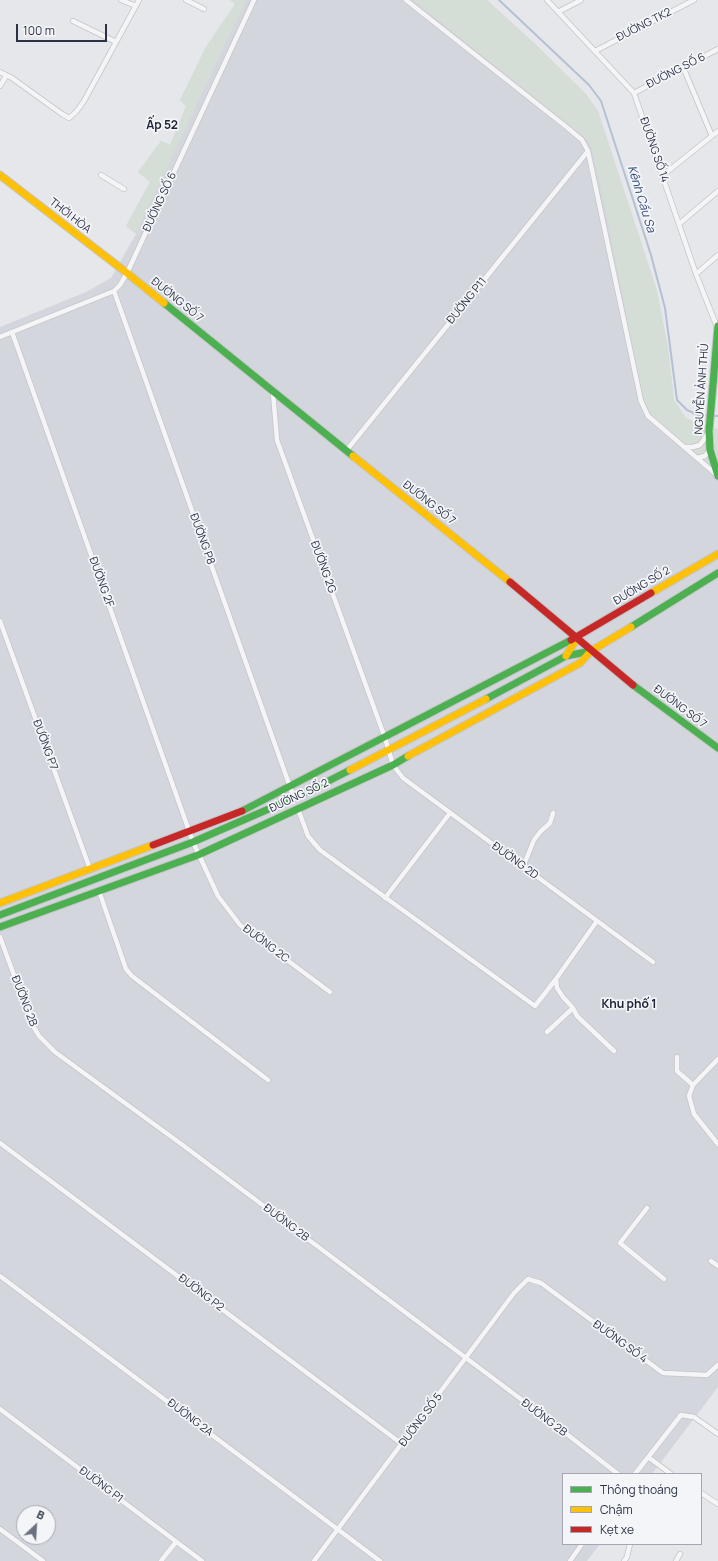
<!DOCTYPE html>
<meta charset="utf-8">
<style>
body{margin:0}
#map{position:relative;width:718px;height:1561px;overflow:hidden;background:#e6e7ea;font-family:Manrope,sans-serif}
canvas{display:block}
.legend{position:absolute;left:562px;top:1473px;width:140px;height:72px;box-sizing:border-box;background:#f4f5f9;border:1px solid #a4a7b1;margin:0;padding:5px 7px;list-style:none;font-size:12px;color:#2b3244}
.legend li{display:flex;align-items:center;gap:8px;height:20px}
.legend b{width:20px;border:1px solid #a4a7b1}
.north{position:absolute;left:16px;top:1505px;width:40px;height:40px;box-sizing:border-box;background:#f4f5f9;border:1px solid #a4a7b1;border-radius:50%;rotate:25deg;font-size:11px;font-weight:700;line-height:16px;text-align:center;color:#2b3244}
.north::after{content:'';display:block;margin:auto;width:14px;height:18px;background:#6c717e;clip-path:polygon(50% 0,100% 100%,50% 72%,0 100%)}
.scale{position:absolute;left:16px;top:24px;width:91px;height:18px;box-sizing:border-box;border:2px solid #2b3244;border-top:0;padding-left:5px;font-size:12px;line-height:14px;white-space:nowrap;color:#2b3244;-webkit-text-stroke:3px #f4f5f9;paint-order:stroke}
</style>
<div id="map">
<canvas width="718" height="1561"></canvas>
<ul class="legend">
<li><b style="height:5px;background:#4caf50"></b>Thông thoáng</li>
<li><b style="height:5px;background:#ffc107"></b>Chậm</li>
<li><b style="height:5px;background:#c62828"></b>Kẹt xe</li>
</ul>
<div class="north">B</div>
<div class="scale">100 m</div>
</div>
<script>
const ctx = document.querySelector('canvas').getContext('2d');
ctx.lineJoin = 'round';
function fill(path, color) {
  ctx.fillStyle = color;
  ctx.fill(path, 'evenodd');
}
function shape(rows) {
  const path = new Path2D();
  for (const r of rows) {
    path.moveTo(r[0], r[1]);
    for (let i = 2; i < r.length; i += 2) path.lineTo(r[i], r[i + 1]);
  }
  return path;
}
function stroke(path, color, width, dash) {
  ctx.strokeStyle = color;
  ctx.lineWidth = width;
  ctx.lineCap = dash ? 'butt' : 'round';
  ctx.setLineDash(dash || []);
  ctx.stroke(path);
}
function label(font, color, halo, rows, align = 'center') {
  ctx.font = font + ' Manrope,sans-serif';
  ctx.lineWidth = 3.5;
  ctx.setLineDash([]);
  ctx.textBaseline = 'middle';
  ctx.strokeStyle = halo;
  ctx.fillStyle = color;
  for (const [text, x, y, turn = 0] of rows) {
    ctx.save();
    ctx.translate(x, y);
    ctx.rotate((+turn || 0) * Math.PI / 180);
    ctx.textAlign = isNaN(turn) ? turn : align;
    if (halo) ctx.strokeText(text, 0, 0);
    ctx.fillText(text, 0, 0);
    ctx.restore();
  }
}
fill(shape([
 [230,0,487,0,535,44,586,94,598,111,657,291,668,348,674,400,686,418,701,425,718,429,718,1387,652,1474,563,1474,563,1544,600,1544,587,1561,0,1561,0,327,86,292,111,278,136,234,126,226,150,182,138,172,161,141,170,145,186,106,180,100,206,47,235,4],
 [24,1513,48,1513,48,1537,24,1537]
]), '#d4d6dd');
fill(shape([
 [230,0,246,0,136,233,126,226,150,182,138,172,161,141,170,145,186,106,180,100,206,47,235,4],
 [413,0,487,0,535,44,586,94,598,111,657,291,668,348,674,400,686,418,701,425,718,429,718,471,653,418,644,402,603,198,592,149,587,139]
]), '#d5ded6');
stroke(shape([
 [499,0,589,85,601,101,651,255,665,308,677,400,687,410,698,415,718,416]
]), '#b4c0d4', 2);
const street = shape([
 [121,0,136,6],
 [186,0,204,9],
 [406,0,569,129,582,140,588,151,641,401,648,416,717,475],
 [547,0,634,93,696,274,717,327],
 [558,12,581,0],
 [73,21,116,42],
 [595,51,694,0],
 [683,67,712,136],
 [0,72,12,78,62,114,69,118,76,112,84,101,139,0],
 [0,86,6,76],
 [634,93,718,49],
 [101,175,124,189],
 [662,176,718,131],
 [679,224,718,191],
 [696,274,718,255],
 [114,291,294,798],
 [12,332,193,842,218,896,240,925,330,992],
 [0,337,114,291,120,285,127,273,254,0],
 [273,393,277,440,385,738,393,765,403,778,653,962],
 [684,447,693,447,700,445,708,433],
 [346,451,588,151],
 [697,458,705,456,710,450],
 [0,621,90,869],
 [298,809,308,836,320,850,535,1006,556,979],
 [523,867,534,840,540,832,550,823,553,813],
 [99,891,126,969,132,976,268,1080],
 [385,898,450,813],
 [597,921,556,979,557,988,563,997,573,1008,577,1016,614,1051],
 [0,937,32,1024,39,1036,55,1052,184,1146,550,1421,618,1474],
 [547,1032,573,1008],
 [677,1057,677,1071,693,1085],
 [718,1059,693,1085,689,1096,694,1114,718,1144],
 [0,1143,402,1444],
 [647,1208,620,1243,664,1279],
 [711,1261,718,1266],
 [0,1276,380,1561],
 [0,1409,202,1561],
 [648,1457,671,1474],
 [635,1474,681,1415,694,1417,718,1434],
 [701,1493,718,1504],
 [0,1529,43,1561],
 [161,1561,176,1542],
 [314,1561,514,1293,528,1279,541,1283,663,1373,707,1375,718,1365],
 [570,1561,582,1544],
 [624,1561,627,1557,630,1544],
 [676,1561,680,1554]
]);
const fast = shape([
 [164,303,353,456],
 [718,326,709,431,710,450,718,476],
 [631,627,718,573],
 [633,685,718,748],
 [486,699,566,656,591,651],
 [242,811,571,640],
 [0,915,193,842,303,794,350,770],
 [0,927,198,855,393,765,408,756]
]);
const slow = shape([
 [0,175,127,273,164,303],
 [353,456,510,582],
 [651,593,718,554],
 [566,656,577,638],
 [408,756,580,663,591,651,631,627],
 [350,770,486,699],
 [0,903,153,845]
]);
const jam = shape([
 [510,582,633,685],
 [571,640,651,593],
 [153,845,242,811]
]);
stroke(street, '#c4c5c8', 6);
stroke(fast, '#c4c5c8', 9);
stroke(slow, '#c4c5c8', 9);
stroke(jam, '#c4c5c8', 9);
stroke(street, '#f5f5f7', 4.5);
stroke(fast, '#4caf50', 7);
stroke(slow, '#ffc107', 7);
stroke(jam, '#c62828', 7);
label('11px', '#2b3244', '#f4f5f9', [
 ["ĐƯỜNG TK2",644,25,-27],
 ["ĐƯỜNG SỐ 6",676,71,-27],
 ["ĐƯỜNG SỐ 14",654,150,71],
 ["ĐƯỜNG SỐ 6",160,202,-65],
 ["THỚI HÒA",70,216,38],
 ["ĐƯỜNG SỐ 7",177,300,39],
 ["ĐƯỜNG P11",467,301,-51],
 ["NGUYỄN ẢNH THỦ",702,389,-86],
 ["ĐƯỜNG SỐ 7",429,503,38],
 ["ĐƯỜNG P8",202,539,70],
 ["ĐƯỜNG 2G",323,567,70],
 ["ĐƯỜNG 2F",101,582,70],
 ["ĐƯỜNG SỐ 2",642,586,-31],
 ["ĐƯỜNG SỐ 7",680,707,37],
 ["ĐƯỜNG P7",45,745,70],
 ["ĐƯỜNG SỐ 2",299,796,-25],
 ["ĐƯỜNG 2D",515,861,36],
 ["ĐƯỜNG 2C",266,944,37],
 ["ĐƯỜNG 2B",24,1001,69],
 ["ĐƯỜNG 2B",286,1223,37],
 ["ĐƯỜNG P2",201,1293,37],
 ["ĐƯỜNG SỐ 4",620,1342,36],
 ["ĐƯỜNG 2A",190,1418,37],
 ["ĐƯỜNG 2B",544,1418,37],
 ["ĐƯỜNG SỐ 5",421,1420,-53],
 ["ĐƯỜNG P1",101,1485,37]
]);
label('bold 12px', '#1d2335', '#f4f5f9', [
 ["Ấp 52",162,126],
 ["Khu phố 1",629,1005]
]);
label('italic 12px', '#354c79', '#f4f5f9', [
 ["Kênh Cầu Sa",641,199,73]
]);
</script>
